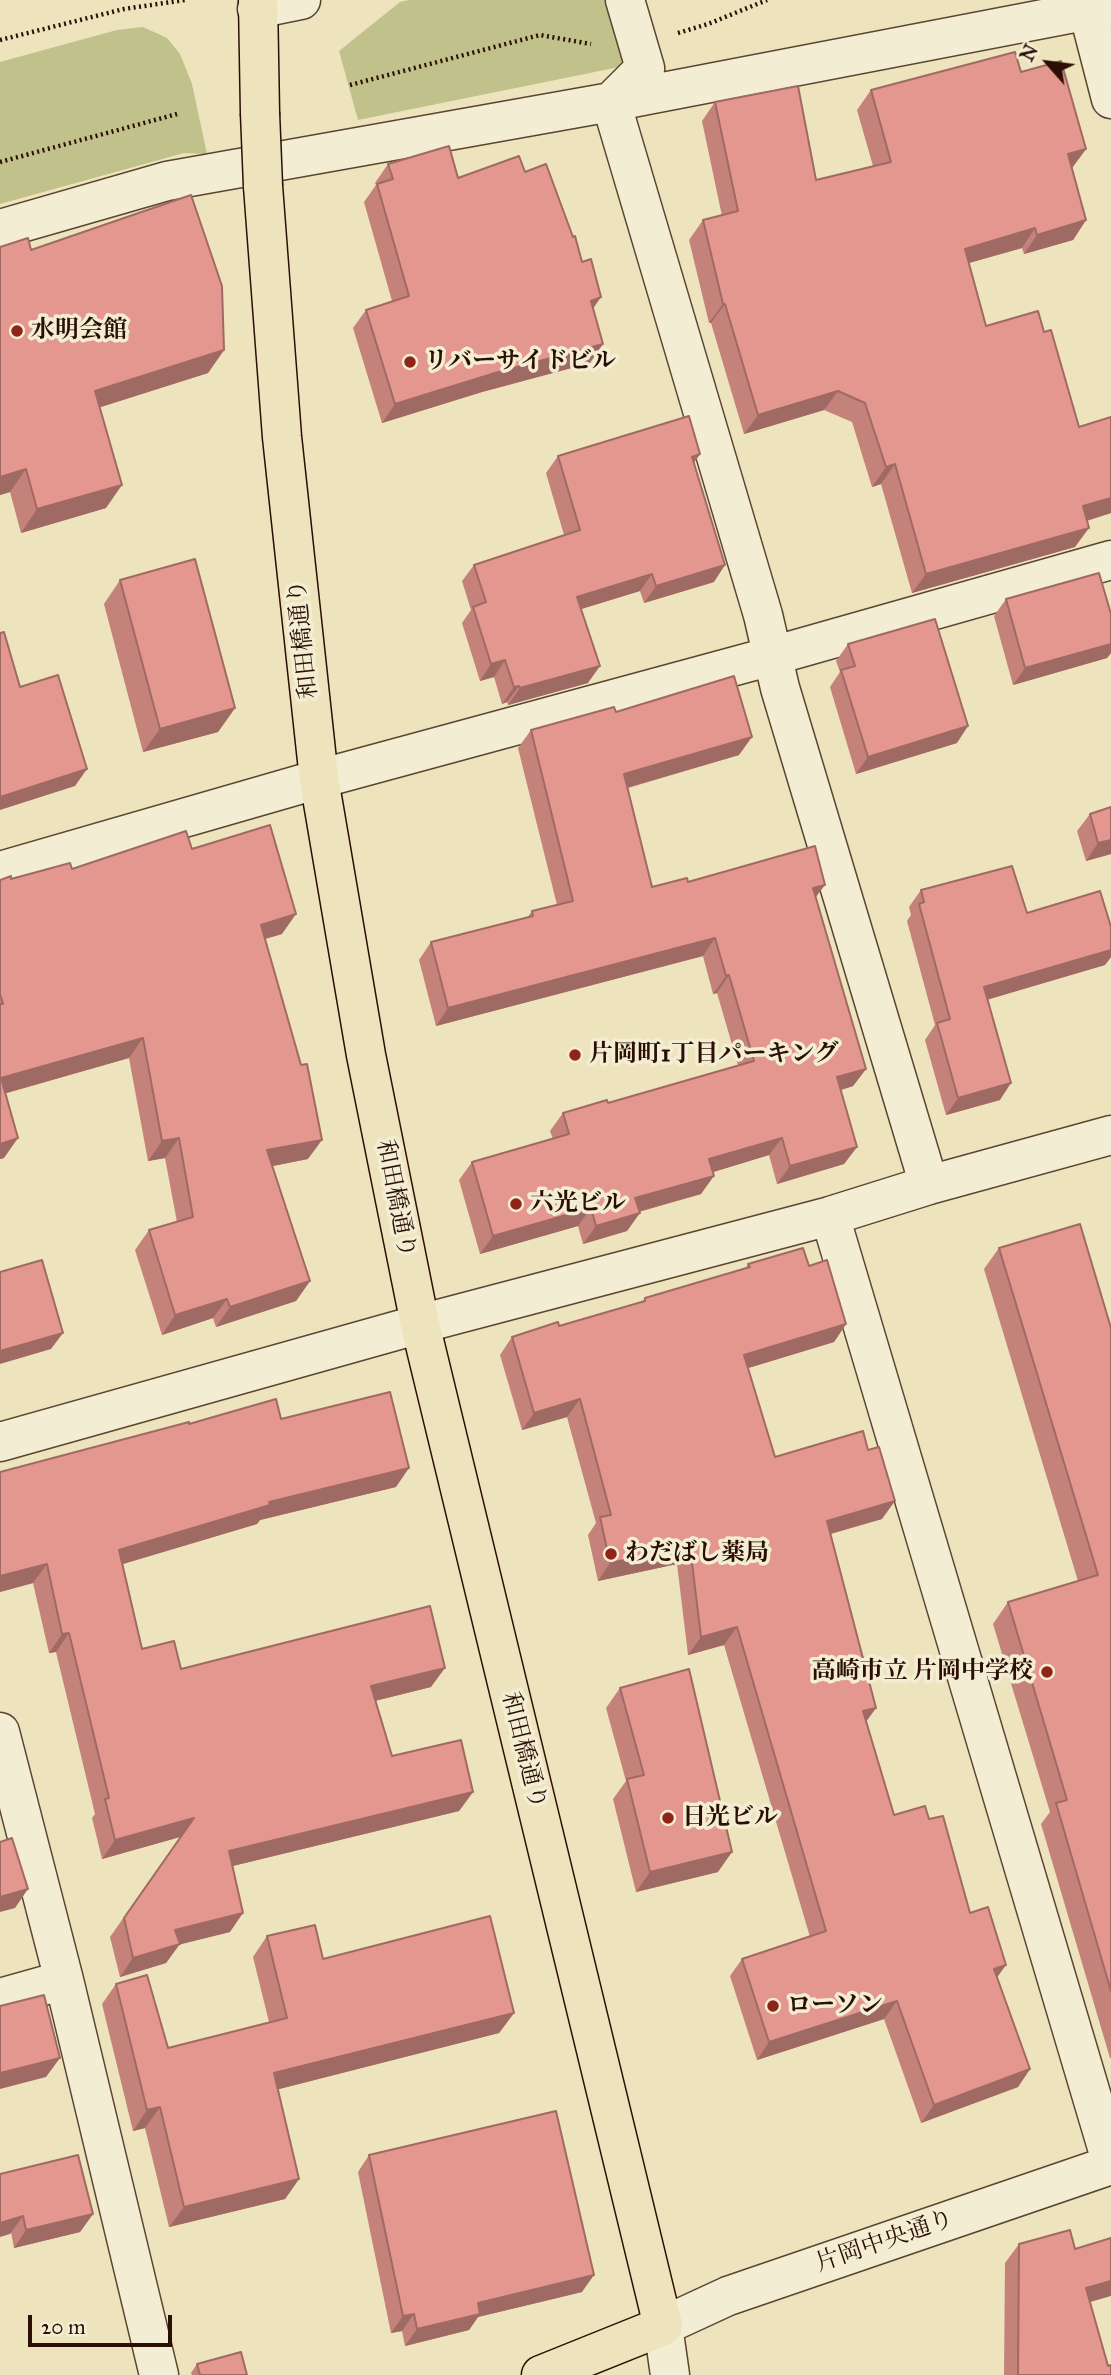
<!DOCTYPE html>
<meta charset="utf-8">
<style>
body{margin:0}
#map{position:relative;width:1111px;height:2375px;overflow:hidden;background:#ede3bc;font-family:"IM FELL Great Primer",serif}
canvas{display:block}
.north{position:absolute;left:1013px;top:28px;width:70px;height:70px;-webkit-text-stroke:5px #f3edd3;paint-order:stroke;rotate:298deg;font-size:19px;font-weight:700;line-height:28px;text-align:center;color:#2b0f05}
.north::after{content:'';display:block;margin:auto;width:24px;height:32px;background:#2b0f05;clip-path:polygon(50% 0,100% 100%,50% 72%,0 100%)}
.scale{position:absolute;left:28px;top:2315px;width:144px;height:32px;box-sizing:border-box;border:4px solid #2b0f05;border-top:0;padding-left:9px;font-size:21px;line-height:24px;white-space:nowrap;color:#2b0f05;-webkit-text-stroke:5px #f3edd3;paint-order:stroke}
</style>
<div id="map">
<canvas width="1111" height="2375"></canvas>
<div class="north">N</div>
<div class="scale">20 m</div>
</div>
<script>
const ctx = document.querySelector('canvas').getContext('2d');
ctx.lineJoin = 'round';
function fill(path, color) {
  ctx.fillStyle = color;
  ctx.fill(path, 'evenodd');
}
function shape(rows) {
  const path = new Path2D();
  for (const r of rows) {
    path.moveTo(r[0], r[1]);
    for (let i = 2; i < r.length; i += 2) path.lineTo(r[i], r[i + 1]);
  }
  return path;
}
function stroke(path, color, width, dash) {
  ctx.strokeStyle = color;
  ctx.lineWidth = width;
  ctx.lineCap = dash ? 'butt' : 'round';
  ctx.setLineDash(dash || []);
  ctx.stroke(path);
}
function label(font, color, halo, rows, align = 'center') {
  ctx.font = font + ' "IM FELL Great Primer","Noto Serif JP",serif';
  ctx.lineWidth = 7;
  ctx.setLineDash([]);
  ctx.textBaseline = 'middle';
  ctx.strokeStyle = halo;
  ctx.fillStyle = color;
  for (const [text, x, y, turn = 0] of rows) {
    ctx.save();
    ctx.translate(x, y);
    ctx.rotate((+turn || 0) * Math.PI / 180);
    ctx.textAlign = isNaN(turn) ? turn : align;
    if (halo) ctx.strokeText(text, 0, 0);
    ctx.fillText(text, 0, 0);
    ctx.restore();
  }
}
fill(shape([
 [409,0,614,0,629,65,358,120,339,51,400,2],
 [143,27,167,38,180,54,192,84,207,154,184,153,0,204,0,62,117,30]
]), '#c0c18b');
const minor = shape([
 [625,0,645,68,611,102,763,615,780,688,929,1185],
 [257,9,301,0],
 [1088,10,1111,99],
 [0,229,167,181,611,102,1111,6],
 [0,871,319,779,772,656,1111,560],
 [830,1216,1111,2161],
 [0,1442,420,1324,830,1216,929,1185,1111,1135],
 [0,1732,64,1980,159,2375],
 [0,1998,64,1980],
 [670,2375,663,2326,728,2296,1111,2165]
]);
const major = shape([
 [258,0,260,113],
 [263,186,282,437,319,779,366,1055,420,1324,663,2326,541,2375]
]);
stroke(minor, '#5c4433', 41);
stroke(major, '#2b0f05', 41);
stroke(shape([
 [678,33,708,24,767,0],
 [0,40,124,9,185,0],
 [350,85,540,35,591,44],
 [0,162,177,114]
]), '#2b0f05', 4.5, [2, 3.5]);
stroke(minor, '#f3edd3', 38);
stroke(major, '#ede3bc', 38);
const majorBridge = shape([
 [260,113,263,186]
]);
stroke(majorBridge, '#2b0f05', 41, []);
stroke(majorBridge, '#ede3bc', 38);
fill(shape([
 [1021,72,1086,149,1072,168,1086,220,1073,240,1024,254,1022,248,969,263,986,326,1044,332,1079,427,1111,417,1111,513,1087,521,1075,547,912,593,881,484,872,487,852,422,824,410,744,434,711,323,709,323,689,240,703,220,722,216,702,121,715,102,816,180,873,166,857,110,871,90],
 [388,164,458,178,525,172,593,308,590,363,482,392,382,423,353,328,366,310,392,301,364,202,376,185,375,183],
 [0,247,31,250,224,350,208,373,100,407,106,508,21,533,10,492,0,495],
 [700,454,694,463,714,582,644,603,640,591,581,609,588,683,508,705,507,702,502,704,494,677,480,681,462,623,471,610,462,581,474,565,564,535,546,473,558,456],
 [120,580,235,708,218,732,143,752,104,604],
 [1006,599,1111,644,1111,653,1107,658,1013,685,994,616],
 [848,644,957,743,856,774,830,687,840,672,836,661],
 [616,712,739,755,628,788,652,887,688,882,816,898,866,1069,853,1086,841,1090,857,1147,844,1164,777,1184,769,1155,713,1172,701,1194,639,1212,627,1231,583,1244,578,1226,480,1254,459,1180,472,1162,553,1139,550,1131,563,1113,608,1103,738,1065,717,993,713,994,703,956,436,1026,419,960,431,942,527,918,532,911,557,905,518,748,531,730],
 [1111,807,1111,854,1086,861,1077,831,1090,814],
 [192,849,282,934,265,939,308,1159,272,1166,310,1281,296,1301,216,1327,213,1318,162,1335,135,1250,149,1230,177,1222,165,1158,148,1161,129,1058,5,1093,4,1158,0,1159,0,880,72,869],
 [921,890,1027,913,1111,927,1111,957,1105,965,988,999,1000,1100,946,1115,925,1040,935,1025,907,921,911,915,909,907],
 [999,1248,1111,1328,1111,2058,1110,2058,1041,1824,1050,1812,993,1624,1008,1602,1078,1581,984,1269],
 [748,1264,809,1266,846,1324,834,1342,748,1368,775,1457,882,1519,831,1534,876,1708,866,1721,894,1815,929,1819,997,1977,1030,2069,1018,2087,921,2123,884,2019,757,2060,730,1976,742,1959,810,1937,724,1645,688,1655,677,1564,598,1581,588,1535,596,1523,567,1417,522,1430,500,1355,512,1337,559,1326,642,1302,645,1298,745,1269],
 [281,1419,396,1487,260,1520,257,1524,123,1564,142,1649,181,1669,431,1687,375,1701,392,1756,473,1792,459,1811,233,1866,230,1932,179,1944,166,1963,120,1977,110,1937,180,1837,102,1859,92,1818,95,1814,56,1652,49,1653,33,1583,0,1592,189,1424],
 [620,1688,718,1872,636,1892,613,1799,626,1781,606,1708],
 [267,1936,323,1959,514,2013,499,2033,278,2089,299,2179,285,2199,169,2227,145,2128,133,2131,102,2004,116,1984,168,2048,269,2022,253,1957],
 [369,2155,582,2292,478,2317,469,2330,405,2346,402,2331,391,2333,358,2172],
 [0,2174,93,2214,80,2232,14,2248],
 [1019,2244,1090,2302,1111,2375,1004,2375,1005,2263],
 [197,2364,247,2375,192,2375,191,2373]
]), '#c4827b');
fill(shape([
 [1086,149,1072,168,1054,173,1068,154],
 [1086,220,1073,240,1024,254,1037,235],
 [1035,228,1022,248,951,268,965,249],
 [601,297,588,316,591,301],
 [723,304,725,304,711,323,709,323],
 [603,344,590,363,482,392,382,423,395,404,495,373],
 [224,350,208,373,79,414,95,391],
 [838,391,824,410,744,434,758,415],
 [700,454,688,471,692,457],
 [895,464,881,484,872,487,886,467],
 [26,469,10,492,0,495,0,477],
 [122,485,106,508,21,533,37,509],
 [1111,498,1111,513,1069,526,1083,506],
 [1089,528,1075,547,912,593,926,574],
 [725,565,714,582,644,603,656,586],
 [652,574,640,591,565,614,577,597],
 [1111,644,1111,653,1107,658,1013,685,1025,668],
 [505,660,494,677,480,681,491,664],
 [600,666,588,683,508,705,520,688],
 [519,686,507,702,502,704,514,687],
 [235,708,218,732,143,752,160,729],
 [968,726,957,743,856,774,868,757],
 [752,737,739,755,612,792,624,774],
 [87,769,75,786,0,810,0,797],
 [1111,840,1111,854,1086,861,1098,843],
 [825,885,812,902,813,888],
 [296,914,282,934,247,944,261,925],
 [715,938,703,956,436,1026,448,1008],
 [1111,950,1111,957,1105,965,973,1004,984,987],
 [729,975,717,993,713,994,726,976],
 [143,1038,129,1058,0,1095,1,1078],
 [866,1069,853,1086,825,1095,837,1077],
 [1011,1083,1000,1100,946,1115,958,1098],
 [18,1138,4,1158,0,1159,0,1144],
 [179,1138,165,1158,148,1161,162,1141],
 [782,1138,769,1155,697,1177,709,1159],
 [322,1140,308,1159,253,1170,267,1150],
 [857,1147,844,1164,777,1184,790,1166],
 [714,1176,701,1194,623,1216,635,1198],
 [591,1208,578,1226,480,1254,493,1236],
 [640,1213,627,1231,583,1244,596,1226],
 [310,1281,296,1301,216,1327,230,1307],
 [227,1299,213,1318,162,1335,175,1315],
 [846,1324,834,1342,732,1373,744,1355],
 [63,1333,51,1349,0,1364,0,1351],
 [580,1399,567,1417,522,1430,534,1413],
 [409,1468,396,1487,260,1520,257,1524,106,1569,119,1550,269,1502],
 [895,1501,882,1519,815,1538,827,1521],
 [690,1546,677,1564,598,1581,610,1563],
 [47,1564,33,1583,0,1592,0,1576],
 [737,1627,724,1645,688,1655,701,1637],
 [69,1633,56,1652,49,1653,62,1634],
 [445,1668,431,1687,358,1705,371,1686],
 [876,1708,863,1726,863,1711],
 [473,1792,459,1811,216,1870,229,1851],
 [194,1818,180,1837,102,1859,115,1840],
 [732,1852,718,1872,636,1892,650,1872],
 [28,1889,15,1908,0,1912,0,1897],
 [243,1913,230,1932,162,1949,175,1930],
 [180,1944,166,1963,120,1977,133,1958],
 [1006,1965,993,1983,994,1969],
 [897,2001,884,2019,757,2060,769,2042],
 [514,2013,499,2033,260,2094,274,2073],
 [60,2058,46,2077,0,2089,0,2073],
 [1030,2069,1018,2087,921,2123,934,2105],
 [160,2107,145,2128,133,2131,147,2110],
 [299,2179,285,2199,169,2227,184,2207],
 [93,2214,80,2232,14,2248,26,2230],
 [23,2216,10,2234,0,2237,0,2223],
 [594,2275,582,2292,478,2317,469,2330,405,2346,417,2329,478,2303],
 [1111,2281,1111,2296,1073,2307,1086,2288],
 [414,2314,402,2331,391,2333,403,2316]
]), '#a06a64');
const building = shape([
 [1015,52,1021,72,1061,61,1086,149,1068,154,1086,220,1037,235,1035,228,965,249,986,326,1038,311,1044,332,1051,330,1079,427,1111,417,1111,498,1083,506,1089,528,926,574,895,464,886,467,865,403,838,391,758,415,725,304,723,304,703,220,738,211,715,102,798,86,816,180,891,162,871,90,1015,52],
 [449,146,458,178,519,156,525,172,546,164,573,237,575,236,582,262,591,259,601,297,591,301,603,344,495,373,395,404,366,310,409,296,377,184,393,179,388,164,449,146],
 [191,195,222,286,224,350,95,391,122,485,37,509,26,469,0,477,0,247,28,238,31,250,191,195],
 [689,416,700,454,692,457,725,565,656,586,652,574,577,597,600,666,520,688,519,686,514,687,505,660,491,664,473,607,486,602,474,565,580,530,558,456,689,416],
 [195,559,235,708,160,729,120,580,195,559],
 [1099,573,1111,614,1111,644,1025,668,1006,599,1099,573],
 [935,619,968,726,868,757,841,670,855,666,848,644,935,619],
 [4,632,20,687,58,675,87,769,0,797,0,633,4,632],
 [734,676,752,737,624,774,652,887,687,878,688,882,815,846,825,885,813,888,866,1069,837,1077,857,1147,790,1166,782,1138,709,1159,714,1176,635,1198,640,1213,596,1226,591,1208,493,1236,472,1162,569,1134,563,1113,607,1100,608,1103,754,1061,729,975,726,976,715,938,448,1008,431,942,533,916,532,911,573,901,531,730,614,707,616,712,734,676],
 [1111,807,1111,840,1098,843,1090,814,1111,807],
 [270,825,296,914,261,925,301,1065,307,1064,322,1140,267,1150,310,1281,230,1307,227,1299,175,1315,149,1230,193,1217,179,1138,162,1141,143,1038,1,1078,18,1138,0,1144,0,1004,3,1004,0,994,0,880,11,876,11,879,70,863,72,869,186,831,192,849,270,825],
 [1012,866,1027,913,1100,891,1111,927,1111,950,984,987,1011,1083,958,1098,937,1023,950,1019,919,904,924,902,921,890,1012,866],
 [1080,1224,1111,1328,1111,1991,1056,1803,1067,1800,1008,1602,1098,1575,999,1248,1080,1224],
 [803,1248,809,1266,827,1260,846,1324,744,1355,775,1457,863,1431,868,1450,879,1447,895,1501,827,1521,876,1708,863,1711,894,1815,925,1806,929,1819,943,1816,970,1913,988,1907,1006,1965,994,1969,1030,2069,934,2105,897,2001,769,2042,742,1959,826,1931,737,1627,701,1637,690,1546,610,1563,600,1517,611,1515,580,1399,534,1413,512,1337,558,1322,559,1326,645,1301,645,1298,750,1267,748,1264,803,1248],
 [42,1260,63,1333,0,1351,0,1272,42,1260],
 [390,1392,409,1468,269,1502,270,1505,119,1550,142,1649,174,1641,181,1669,430,1606,445,1668,371,1686,392,1756,461,1740,473,1792,229,1851,243,1913,175,1930,180,1944,133,1958,124,1918,194,1818,115,1840,105,1799,109,1798,69,1633,62,1634,47,1564,0,1576,0,1472,189,1422,189,1424,276,1399,281,1419,390,1392],
 [689,1669,732,1852,650,1872,627,1779,644,1775,620,1688,689,1669],
 [12,1838,28,1889,0,1897,0,1842,12,1838],
 [490,1916,514,2013,274,2073,299,2179,184,2207,160,2107,147,2110,116,1984,147,1975,168,2048,287,2018,267,1936,315,1925,323,1959,490,1916],
 [44,1995,60,2058,0,2073,0,2006,44,1995],
 [556,2111,594,2275,478,2303,480,2314,417,2329,414,2314,403,2316,369,2155,556,2111],
 [78,2155,93,2214,26,2230,23,2216,0,2223,0,2174,78,2155],
 [1070,2230,1075,2249,1111,2238,1111,2281,1086,2288,1108,2366,1111,2365,1111,2375,1018,2375,1019,2244,1070,2230],
 [241,2352,247,2375,200,2375,197,2364,241,2352]
]);
fill(building, '#e4978f');
stroke(building, '#a06a64', 2);
for (const [x, y, r, color] of [
 [17,331,7,"#8f2418"],
 [410,362,7,"#8f2418"],
 [575,1055,7,"#8f2418"],
 [516,1204,7,"#8f2418"],
 [611,1554,7,"#8f2418"],
 [1047,1672,7,"#8f2418"],
 [668,1818,7,"#8f2418"],
 [773,2006,7,"#8f2418"]
]) {
  const dot = new Path2D();
  dot.arc(x, y, r, 0, 2 * Math.PI);
  ctx.fillStyle = color;
  ctx.fill(dot);
  stroke(dot, '#f3edd3', 2.5);
}
label('bold 24px', '#2b0f05', '#f3edd3', [
 ["水明会館",31,331],
 ["リバーサイドビル",424,362],
 ["片岡町1丁目パーキング",589,1055],
 ["六光ビル",530,1204],
 ["わだばし薬局",625,1554],
 ["高崎市立 片岡中学校",1033,1672,"right"],
 ["日光ビル",682,1818],
 ["ローソン",787,2006]
], 'left');
label('24px', '#2b0f05', '#f3edd3', [
 ["和田橋通り",304,639,-96],
 ["和田橋通り",395,1199,79],
 ["和田橋通り",523,1751,76],
 ["片岡中央通り",885,2242,-19]
]);
</script>
